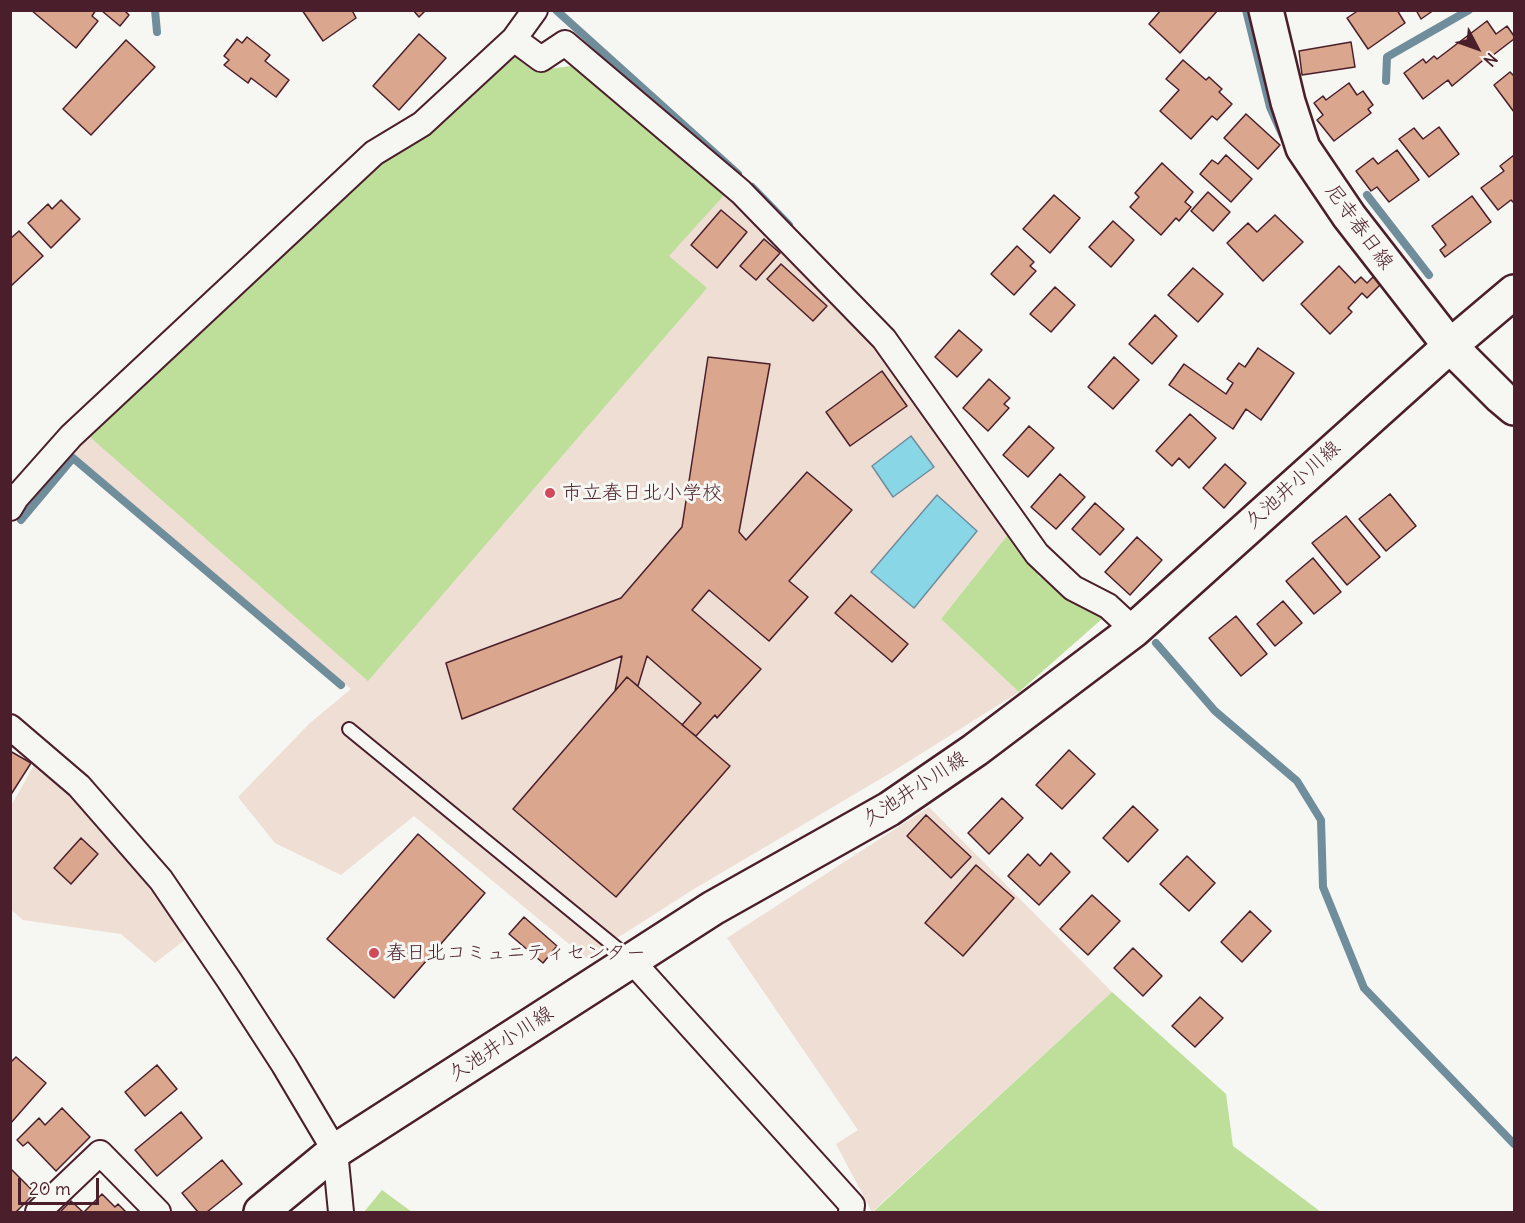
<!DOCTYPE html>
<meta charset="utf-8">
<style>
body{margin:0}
#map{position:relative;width:1525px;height:1223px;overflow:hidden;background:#f6f6f2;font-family:Delius,sans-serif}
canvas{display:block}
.frame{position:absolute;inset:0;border:12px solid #4a1f2b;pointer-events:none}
.north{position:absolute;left:1447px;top:18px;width:60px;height:60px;-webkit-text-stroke:4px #f6f6f2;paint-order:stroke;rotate:131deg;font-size:16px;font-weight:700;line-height:24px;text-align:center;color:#4a1f2b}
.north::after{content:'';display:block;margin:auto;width:21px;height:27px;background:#4a1f2b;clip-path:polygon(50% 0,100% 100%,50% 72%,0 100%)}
.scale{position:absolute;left:18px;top:1178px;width:81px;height:27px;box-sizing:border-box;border:3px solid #4a1f2b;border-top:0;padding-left:8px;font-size:18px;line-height:21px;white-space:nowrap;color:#4a1f2b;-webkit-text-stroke:4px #f6f6f2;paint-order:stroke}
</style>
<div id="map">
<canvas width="1525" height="1223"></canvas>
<div class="frame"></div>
<div class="north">N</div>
<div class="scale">20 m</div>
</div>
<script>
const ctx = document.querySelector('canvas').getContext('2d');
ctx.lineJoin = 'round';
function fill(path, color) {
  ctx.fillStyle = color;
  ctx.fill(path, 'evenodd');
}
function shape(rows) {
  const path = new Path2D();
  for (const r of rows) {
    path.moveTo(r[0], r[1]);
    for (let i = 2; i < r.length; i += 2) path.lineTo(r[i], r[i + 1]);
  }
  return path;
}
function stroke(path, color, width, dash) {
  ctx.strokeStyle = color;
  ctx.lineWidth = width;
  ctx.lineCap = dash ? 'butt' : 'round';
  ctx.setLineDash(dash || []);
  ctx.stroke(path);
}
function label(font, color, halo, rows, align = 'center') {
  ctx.font = font + ' Delius,"Klee One",sans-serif';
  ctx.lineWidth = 6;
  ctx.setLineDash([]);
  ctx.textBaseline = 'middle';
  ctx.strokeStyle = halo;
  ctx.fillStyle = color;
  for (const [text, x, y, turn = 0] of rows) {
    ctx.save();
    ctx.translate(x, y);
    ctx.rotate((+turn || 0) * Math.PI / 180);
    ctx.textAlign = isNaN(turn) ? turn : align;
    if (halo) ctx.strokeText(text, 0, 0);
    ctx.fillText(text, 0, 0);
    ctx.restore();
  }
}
fill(shape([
 [510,53,533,71,572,66,726,193,873,344,1010,532,941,619,1019,692,887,775,694,889,586,958,414,816,341,875,275,843,238,797,310,723,351,689,73,453,371,168,424,137],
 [37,760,130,861,186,939,155,963,121,934,23,920,11,910,11,806],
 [929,807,1112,992,872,1212,836,1144,858,1130,727,938]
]), '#eeded4');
fill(shape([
 [510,53,533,71,572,66,726,193,669,256,707,288,368,681,90,437,371,168,424,137],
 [1010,532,1039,576,1103,618,1019,692,941,619],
 [1112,992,1226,1094,1233,1146,1321,1212,873,1212],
 [382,1190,412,1212,364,1212]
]), '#bddf99');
const water = shape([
 [911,436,934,467,893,497,872,466,911,436],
 [937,495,977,531,914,608,871,572,937,495]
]);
fill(water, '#89d6e7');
stroke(water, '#708d9c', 1.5);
stroke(shape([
 [155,10,157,32],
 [556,10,738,174],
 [1246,10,1270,107,1283,136],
 [1386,81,1387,57,1469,10],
 [752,187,789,225],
 [1367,195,1429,275],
 [21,520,73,458,341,685],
 [1156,643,1215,711,1297,781,1321,820,1323,887,1364,988,1514,1144]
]), '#708d9c', 8);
const building = shape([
 [31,10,96,10,92,16,98,21,76,48,31,10],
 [124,10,129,15,120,26,102,11,124,10],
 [302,10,352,10,356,18,323,41,302,10],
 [413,10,426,10,419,17,413,10],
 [1161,10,1218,10,1180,53,1149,24,1161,10],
 [1359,10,1397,10,1405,23,1368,49,1347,18,1359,10],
 [1416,10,1434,10,1421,19,1416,10],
 [1487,21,1496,34,1507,26,1514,36,1514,39,1488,59,1487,57,1452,86,1448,80,1423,99,1404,73,1423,59,1426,63,1434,56,1437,59,1487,21],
 [419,34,446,58,399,110,373,86,419,34],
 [247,37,270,55,265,61,289,80,276,97,251,78,248,83,224,65,229,60,224,56,237,39,242,43,247,37],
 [126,40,155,67,91,135,63,109,126,40],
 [1351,42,1355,67,1302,75,1299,51,1351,42],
 [1183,60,1206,80,1209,77,1222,89,1219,92,1232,104,1217,120,1212,116,1191,139,1160,111,1179,90,1166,79,1183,60],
 [1510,72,1514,76,1514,112,1494,85,1510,72],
 [1349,83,1357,95,1363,91,1373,105,1368,109,1371,113,1334,141,1317,120,1323,115,1314,103,1323,96,1326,100,1349,83],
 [1246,114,1280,145,1258,169,1224,138,1246,114],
 [1439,127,1459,154,1429,177,1399,139,1414,128,1423,139,1439,127],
 [1397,150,1419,180,1389,202,1377,187,1371,191,1356,171,1373,158,1378,164,1397,150],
 [1226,155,1252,179,1231,202,1200,174,1212,160,1218,164,1226,155],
 [1514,155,1514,203,1511,200,1498,210,1481,188,1504,171,1500,166,1514,155],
 [1162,163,1193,192,1185,202,1191,207,1179,221,1176,218,1161,235,1130,207,1139,197,1135,193,1162,163],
 [1208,192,1230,212,1213,231,1191,211,1208,192],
 [1054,195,1080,218,1050,253,1023,229,1054,195],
 [1472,196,1491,222,1445,257,1440,250,1446,245,1432,226,1472,196],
 [61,200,80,219,51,248,28,223,48,204,52,209,61,200],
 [721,210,747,232,717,268,691,245,721,210],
 [1275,215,1303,242,1263,281,1227,243,1248,223,1257,232,1275,215],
 [1113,221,1134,240,1111,267,1089,247,1113,221],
 [19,231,43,256,12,285,10,283,10,239,19,231],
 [764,239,780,253,756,280,740,266,764,239],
 [1017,246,1034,262,1030,266,1036,271,1014,295,991,274,1017,246],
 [781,264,827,306,813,321,767,279,781,264],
 [1339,266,1355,283,1361,277,1367,283,1373,277,1381,284,1367,298,1362,293,1348,308,1352,312,1330,334,1301,304,1339,266],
 [1193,268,1223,294,1198,322,1168,295,1193,268],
 [1055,287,1075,305,1051,332,1030,314,1055,287],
 [1155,315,1177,336,1152,364,1129,344,1155,315],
 [959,330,982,350,957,377,935,357,959,330],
 [1258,348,1294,373,1261,420,1246,409,1233,429,1169,385,1184,364,1226,394,1233,383,1227,379,1239,363,1245,367,1258,348],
 [708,357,770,364,739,532,746,540,807,472,852,510,789,581,808,597,769,641,709,590,692,610,761,669,717,718,715,715,696,736,682,725,701,703,647,656,638,686,627,677,615,691,622,656,462,719,446,663,621,598,682,527,708,357],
 [1114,357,1139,380,1113,409,1088,387,1114,357],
 [882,371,907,406,850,446,826,412,882,371],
 [989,379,1010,398,1004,404,1009,408,988,431,963,408,989,379],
 [1190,414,1216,438,1189,468,1179,458,1172,466,1156,451,1190,414],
 [1029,426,1054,448,1028,477,1003,455,1029,426],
 [1225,464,1246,483,1224,508,1203,488,1225,464],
 [1060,474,1085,497,1056,529,1031,507,1060,474],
 [1390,494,1416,526,1386,551,1359,519,1390,494],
 [1095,503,1124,529,1100,555,1072,529,1095,503],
 [1346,516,1380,557,1347,585,1312,543,1346,516],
 [1137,537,1162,560,1130,595,1105,572,1137,537],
 [1313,558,1341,592,1314,614,1286,581,1313,558],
 [851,595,908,644,892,662,835,613,851,595],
 [1283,601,1302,623,1275,646,1257,624,1283,601],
 [1236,616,1267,654,1241,676,1209,638,1236,616],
 [627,677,730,766,616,897,513,809,627,677],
 [1069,750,1095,774,1062,809,1036,785,1069,750],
 [10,751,31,763,10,796,10,751],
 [1002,798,1023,818,989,854,968,833,1002,798],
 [1133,806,1158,830,1128,862,1103,838,1133,806],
 [926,815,971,857,951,878,907,836,926,815],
 [418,834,485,893,394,998,327,939,418,834],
 [81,838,98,854,71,884,54,868,81,838],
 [1051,853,1070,872,1039,905,1008,876,1028,854,1040,866,1051,853],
 [1187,856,1215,883,1189,911,1160,884,1187,856],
 [976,865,1014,898,963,956,925,923,976,865],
 [1092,895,1120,921,1088,955,1060,929,1092,895],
 [1250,911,1271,931,1242,962,1221,942,1250,911],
 [524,917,557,946,543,963,509,934,524,917],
 [1133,948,1162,976,1143,996,1114,968,1133,948],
 [1200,997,1223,1018,1195,1047,1172,1026,1200,997],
 [16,1057,46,1083,10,1124,10,1063,16,1057],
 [157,1065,177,1089,145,1116,125,1092,157,1065],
 [62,1108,90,1137,56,1171,28,1142,23,1146,17,1140,39,1118,45,1125,62,1108],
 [181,1112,202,1138,157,1176,135,1150,181,1112],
 [222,1160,242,1184,207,1212,198,1212,182,1193,222,1160],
 [10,1168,35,1193,16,1212,10,1212,10,1168],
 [102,1194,115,1207,118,1204,126,1212,84,1212,102,1194],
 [71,1201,83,1212,60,1212,71,1201]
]);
fill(building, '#daa68d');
stroke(building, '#4a1f2b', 1.5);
const lane = shape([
 [349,729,629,958]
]);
const street = shape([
 [514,39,541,59,565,43,741,192,884,339,1037,554,1073,588,1108,606,1134,630],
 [10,508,16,498,71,436,374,153,422,124,514,39,535,10],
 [10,727,79,786,161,880,229,980,284,1065,335,1151,341,1212],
 [632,961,852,1205,851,1212],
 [38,1212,100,1153,158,1212]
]);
const secondary = shape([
 [1266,10,1288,102,1303,148,1349,216,1450,346,1501,397,1514,408],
 [261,1212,335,1151,472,1063,713,908,889,809,975,750,1134,630,1450,346,1514,292]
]);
stroke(lane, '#4a1f2b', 16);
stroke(street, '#4a1f2b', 28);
stroke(secondary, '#4a1f2b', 38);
stroke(lane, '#f6f6f2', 12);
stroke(street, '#f6f6f2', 24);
stroke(secondary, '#f6f6f2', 33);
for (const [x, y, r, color] of [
 [550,493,6,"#d1495b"],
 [374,953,6,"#d1495b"]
]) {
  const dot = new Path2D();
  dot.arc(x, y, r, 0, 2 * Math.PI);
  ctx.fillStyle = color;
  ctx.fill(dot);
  stroke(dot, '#f6f6f2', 2);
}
label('20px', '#4a1f2b', '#f6f6f2', [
 ["尼寺春日線",1359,227,54],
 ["久池井小川線",1293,485,-42],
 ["久池井小川線",915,789,-33],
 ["久池井小川線",501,1044,-33]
]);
label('20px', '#4a1f2b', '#f6f6f2', [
 ["市立春日北小学校",562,493],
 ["春日北コミュニティセンター",386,953]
], 'left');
</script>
